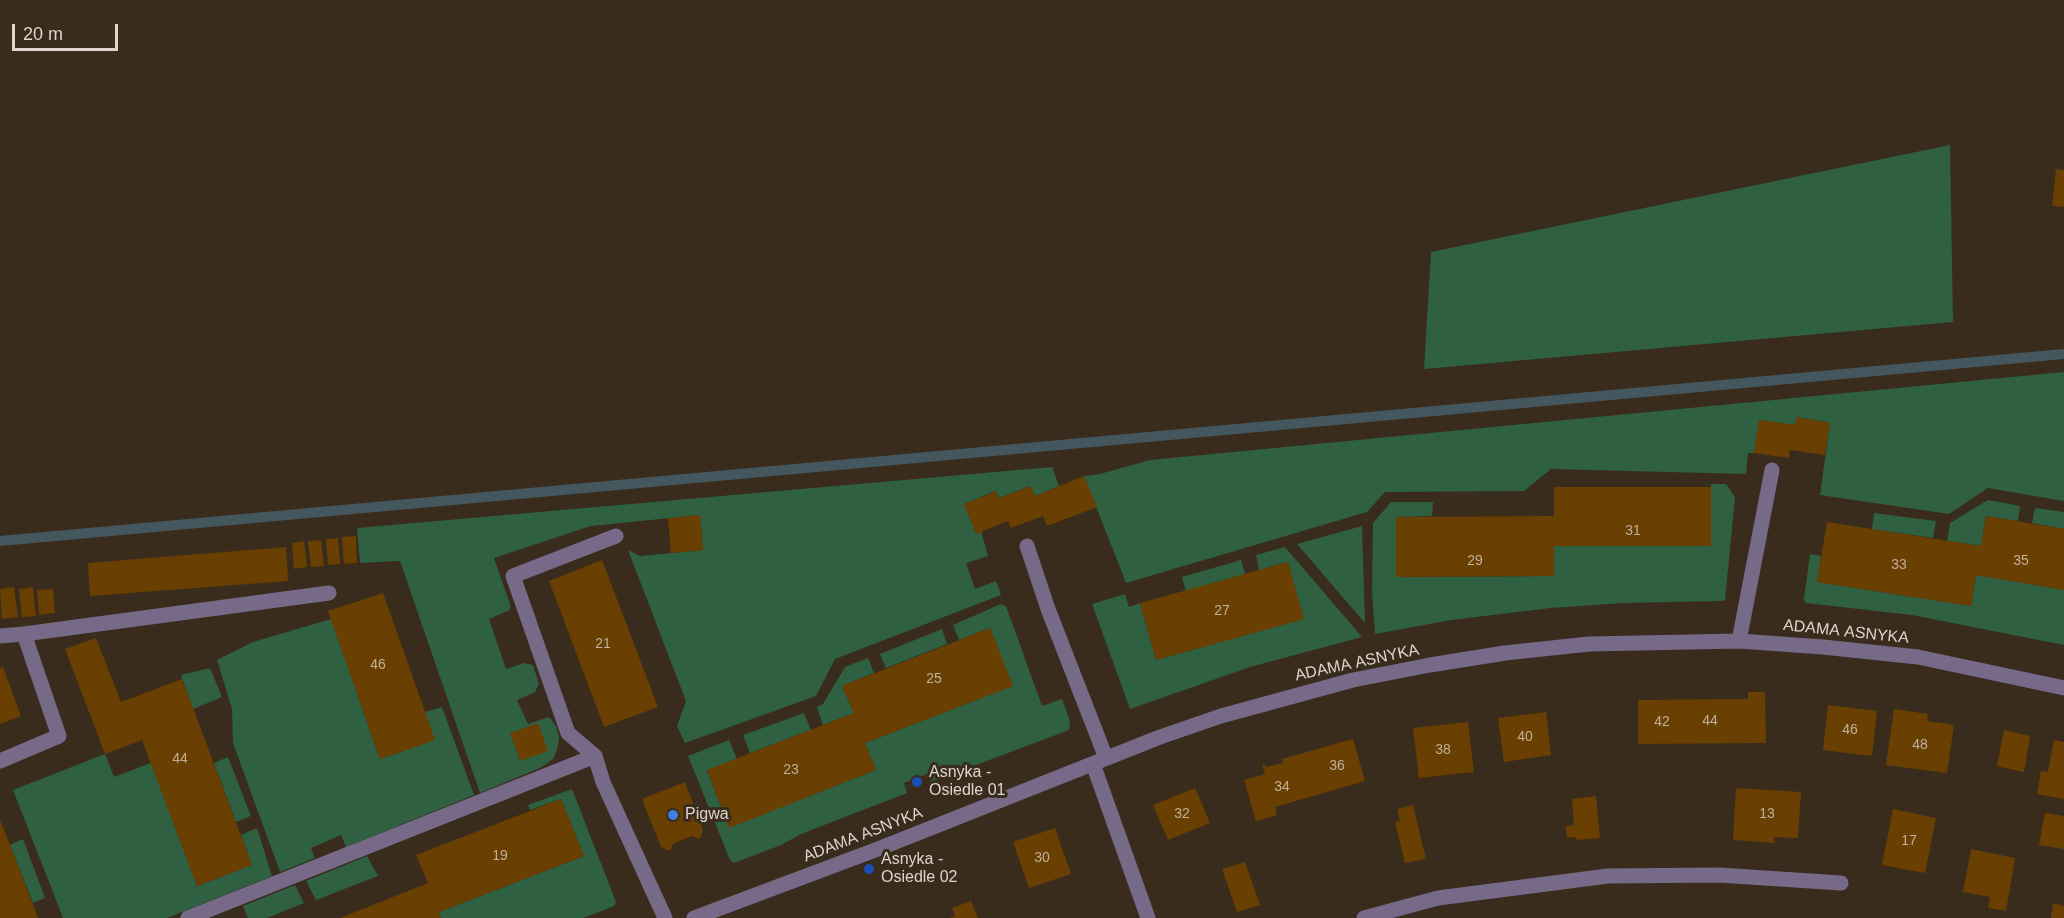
<!DOCTYPE html>
<style>
body{margin:0}
#map{position:relative;width:2064px;height:918px;overflow:hidden;background:#392c1d;font-family:Helvetica,sans-serif}
canvas{display:block}
.scale{position:absolute;left:12px;top:24px;width:106px;height:27px;box-sizing:border-box;border:3px solid #ded5cc;border-top:0;padding-left:8px;font-size:18px;line-height:21px;white-space:nowrap;color:#ded5cc;-webkit-text-stroke:4px #392c1d;paint-order:stroke}
</style>
<div id="map">
<canvas width="2064" height="918"></canvas>
<div class="scale">20 m</div>
</div>
<script>
const ctx = document.querySelector('canvas').getContext('2d');
ctx.lineJoin = 'round';
function fill(path, color) {
  ctx.fillStyle = color;
  ctx.fill(path, 'evenodd');
}
function shape(rows) {
  const path = new Path2D();
  for (const r of rows) {
    path.moveTo(r[0], r[1]);
    for (let i = 2; i < r.length; i += 2) path.lineTo(r[i], r[i + 1]);
  }
  return path;
}
function stroke(path, color, width, dash) {
  ctx.strokeStyle = color;
  ctx.lineWidth = width;
  ctx.lineCap = dash ? 'butt' : 'round';
  ctx.setLineDash(dash || []);
  ctx.stroke(path);
}
function label(font, color, halo, rows, align = 'center') {
  ctx.font = font + ' Helvetica,sans-serif';
  ctx.lineWidth = 6;
  ctx.setLineDash([]);
  ctx.textBaseline = 'middle';
  ctx.strokeStyle = halo;
  ctx.fillStyle = color;
  for (const [text, x, y, turn = 0] of rows) {
    ctx.save();
    ctx.translate(x, y);
    ctx.rotate((+turn || 0) * Math.PI / 180);
    ctx.textAlign = isNaN(turn) ? turn : align;
    if (halo) ctx.strokeText(text, 0, 0);
    ctx.fillText(text, 0, 0);
    ctx.restore();
  }
}
fill(shape([
 [1950,145,1953,322,1424,369,1431,252],
 [2064,372,2064,501,1988,488,1949,514,1820,495,1830,423,1797,417,1795,425,1760,420,1754,453,1748,453,1746,474,1551,469,1524,491,1385,492,1367,512,1126,583,1084,476,1100,474,1150,460],
 [1052,467,1059,486,1035,496,1030,486,999,498,995,491,964,504,976,533,981,531,988,556,966,563,975,589,996,581,1001,595,835,659,816,696,685,743,677,726,686,701,628,550,640,556,703,550,700,515,591,526,494,558,510,604,510,610,489,619,506,669,524,663,533,665,539,684,535,692,517,700,528,724,548,717,551,719,556,726,559,738,557,750,553,759,542,767,480,793,400,561,360,563,357,528],
 [1711,484,1726,484,1735,497,1725,600,1721,601,1623,603,1551,608,1451,620,1375,634,1372,590,1373,523,1391,502,1433,502,1432,516,1396,517,1396,577,1554,576,1554,546,1711,546],
 [1988,500,2020,506,2018,521,1986,516,1981,546,1947,541,1950,523],
 [2035,508,2064,512,2064,529,2032,523],
 [1874,513,1936,521,1933,538,1872,529],
 [1362,526,1365,623,1297,544],
 [1285,547,1362,637,1250,667,1130,709,1092,604,1125,594,1129,607,1140,603,1156,660,1303,619,1288,562,1259,570,1256,555],
 [1810,554,1821,556,1818,582,1971,606,1976,575,2064,590,2064,645,1912,615,1806,603,1804,599],
 [1241,560,1245,574,1186,591,1182,577],
 [1001,604,1006,606,1042,706,1062,699,1070,721,1069,730,931,782,927,774,904,783,907,793,801,834,781,845,734,863,730,860,688,756,729,740,737,759,707,771,729,827,876,770,865,743,1012,686,990,628,959,640,953,625],
 [331,619,380,759,434,740,425,712,442,707,474,795,346,847,341,835,311,848,315,858,280,872,233,743,232,709,217,660,253,642],
 [942,629,947,644,886,668,880,654],
 [868,658,874,673,842,686,854,713,823,725,817,707,823,704,845,667],
 [210,668,222,697,193,709,181,675],
 [804,713,811,730,750,753,743,735],
 [105,754,114,777,151,763,197,886,252,865,241,835,257,828,272,876,167,918,63,918,13,790],
 [228,757,251,816,236,822,214,763],
 [572,789,616,902,614,906,583,918,441,918,439,912,584,856,561,799,530,810,528,805],
 [23,839,45,898,33,903,10,845],
 [367,856,378,876,316,900,306,881],
 [295,885,304,903,267,918,248,918,243,906]
]), '#2f6041');
stroke(shape([
 [0,541,2064,354]
]), '#45575e', 10);
fill(shape([
 [2056,169,2064,170,2064,207,2052,206],
 [1797,417,1830,423,1825,455,1790,450,1789,458,1754,453,1759,420,1795,425],
 [1084,476,1097,507,1047,526,1043,516,1011,528,1008,521,976,534,964,504,996,491,999,498,1031,486,1035,496],
 [1554,487,1711,487,1711,546,1554,546,1554,576,1396,577,1396,517,1554,516],
 [700,515,703,550,671,553,668,518],
 [1986,516,2064,529,2064,590,1976,575,1971,606,1817,582,1827,522,1981,546],
 [356,536,357,563,344,564,342,537],
 [338,538,340,564,328,565,326,539],
 [321,540,324,566,311,567,308,541],
 [304,541,307,567,294,569,292,543],
 [286,547,288,581,90,596,88,563],
 [602,560,658,707,604,727,549,581],
 [1288,562,1304,619,1156,660,1140,603],
 [14,587,18,617,2,619,0,589],
 [33,587,36,616,22,617,19,589],
 [53,589,55,613,39,615,37,590],
 [383,593,435,740,380,759,328,611],
 [990,628,1013,686,865,743,876,770,729,828,707,770,854,713,842,686],
 [96,638,121,702,182,679,252,865,197,886,142,740,105,754,65,649],
 [3,667,21,716,0,724,0,668],
 [1748,692,1765,692,1766,743,1638,744,1638,700,1748,699],
 [1828,705,1877,711,1872,756,1823,750],
 [1894,709,1928,714,1927,721,1954,725,1947,773,1886,765],
 [1546,712,1551,755,1504,762,1498,718],
 [1468,722,1474,772,1419,778,1413,728],
 [538,723,548,751,520,761,510,733],
 [2004,730,2030,736,2024,772,1997,766],
 [1353,739,1365,781,1275,807,1277,815,1256,821,1244,780,1265,774,1262,765,1265,764,1266,767,1283,763,1282,759],
 [2054,740,2064,742,2064,799,2037,794,2041,771,2048,772],
 [685,782,703,830,700,839,692,836,673,844,670,851,661,847,642,799],
 [1195,788,1210,823,1168,840,1153,805],
 [1736,788,1801,792,1798,838,1774,837,1774,843,1733,840],
 [1596,796,1600,838,1576,840,1576,837,1567,838,1566,826,1574,825,1572,799],
 [561,799,584,856,439,912,441,918,340,918,428,883,416,855],
 [1413,805,1426,859,1405,863,1395,822,1400,821,1397,809],
 [1893,809,1936,818,1925,873,1882,865],
 [2045,813,2064,816,2064,849,2039,845],
 [0,820,10,845,38,918,0,918],
 [1055,828,1071,874,1029,888,1013,842],
 [1971,849,2015,858,2006,911,1988,908,1990,897,1963,892],
 [1245,862,1260,905,1237,912,1222,869],
 [971,901,978,918,950,918,955,916,952,908],
 [2053,903,2064,906,2064,918,2051,918]
]), '#693f02');
stroke(shape([
 [1027,546,1048,609,1106,758],
 [24,634,329,593],
 [0,636,24,634,59,736,0,761],
 [1739,641,1772,470],
 [595,756,568,733,513,576,616,536],
 [1093,764,1148,918],
 [188,918,595,756,603,782,665,918],
 [694,918,878,849,1160,737,1221,716,1353,680,1430,665,1505,653,1589,644,1739,641,1823,647,1918,657,2064,688],
 [1364,918,1438,898,1608,876,1719,875,1841,883]
]), '#776a89', 15);
for (const [x, y, r, color] of [
 [917,782,6,"#1a4fb4"],
 [673,815,6,"#3f7fe0"],
 [869,869,6,"#1a4fb4"]
]) {
  const dot = new Path2D();
  dot.arc(x, y, r, 0, 2 * Math.PI);
  ctx.fillStyle = color;
  ctx.fill(dot);
  stroke(dot, '#392c1d', 2);
}
label('14px', '#c1b09a', null, [
 ["31",1633,531],
 ["29",1475,561],
 ["35",2021,561],
 ["33",1899,565],
 ["27",1222,611],
 ["21",603,644],
 ["46",378,665],
 ["25",934,679],
 ["44",1710,721],
 ["42",1662,722],
 ["46",1850,730],
 ["40",1525,737],
 ["48",1920,745],
 ["38",1443,750],
 ["44",180,759],
 ["36",1337,766],
 ["23",791,770],
 ["34",1282,787],
 ["32",1182,814],
 ["13",1767,814],
 ["17",1909,841],
 ["19",500,856],
 ["30",1042,858]
]);
label('16px', '#ded5cc', '#392c1d', [
 ["ADAMA ASNYKA",1846,632,6],
 ["ADAMA ASNYKA",1357,663,-12],
 ["ADAMA ASNYKA",863,835,-21]
]);
label('16px', '#ded5cc', '#392c1d', [
 ["Asnyka -",929,773],
 ["Osiedle 01",929,791],
 ["Pigwa",685,815],
 ["Asnyka -",881,860],
 ["Osiedle 02",881,878]
], 'left');
</script>
